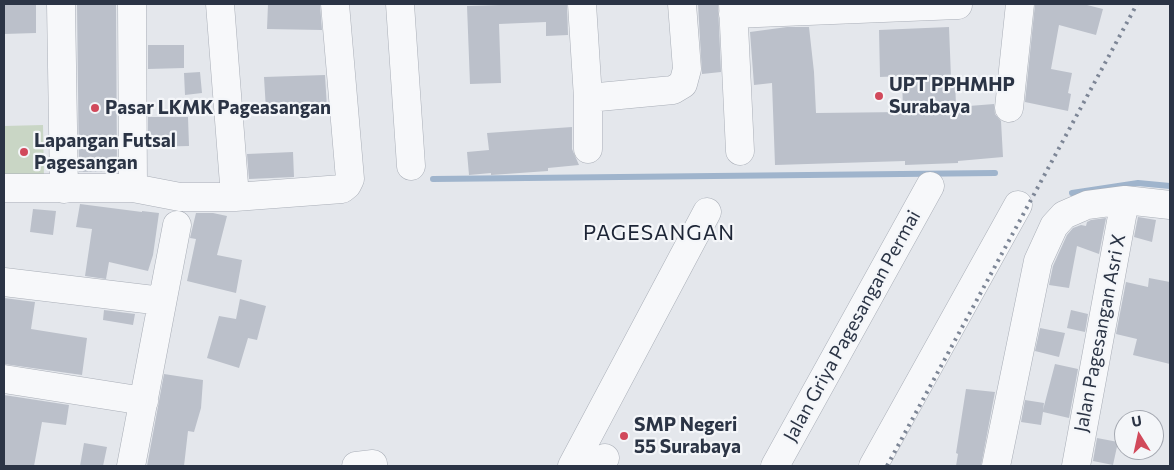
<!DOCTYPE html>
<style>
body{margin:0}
#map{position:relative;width:1174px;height:470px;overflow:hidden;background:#e4e7ec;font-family:Commissioner,sans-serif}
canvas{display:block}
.frame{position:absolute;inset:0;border:5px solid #2b3445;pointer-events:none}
.north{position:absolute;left:1114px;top:410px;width:50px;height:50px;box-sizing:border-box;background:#f4f6f9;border:1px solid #a4a8b1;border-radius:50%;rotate:350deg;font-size:14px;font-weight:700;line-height:20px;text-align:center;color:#2b3445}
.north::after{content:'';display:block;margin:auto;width:18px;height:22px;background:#d1495b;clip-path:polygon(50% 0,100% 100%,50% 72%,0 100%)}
</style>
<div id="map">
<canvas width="1174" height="470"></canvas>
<div class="frame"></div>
<div class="north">U</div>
</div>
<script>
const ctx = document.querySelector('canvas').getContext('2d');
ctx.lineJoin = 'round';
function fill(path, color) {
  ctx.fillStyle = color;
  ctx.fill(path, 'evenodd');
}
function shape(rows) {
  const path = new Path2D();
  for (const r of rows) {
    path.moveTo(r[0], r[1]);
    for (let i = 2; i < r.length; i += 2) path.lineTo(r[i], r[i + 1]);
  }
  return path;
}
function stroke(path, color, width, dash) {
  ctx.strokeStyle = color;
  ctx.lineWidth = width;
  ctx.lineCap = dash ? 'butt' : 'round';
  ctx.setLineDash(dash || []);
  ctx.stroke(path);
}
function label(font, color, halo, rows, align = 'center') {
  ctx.font = font + ' Commissioner,sans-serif';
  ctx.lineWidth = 4.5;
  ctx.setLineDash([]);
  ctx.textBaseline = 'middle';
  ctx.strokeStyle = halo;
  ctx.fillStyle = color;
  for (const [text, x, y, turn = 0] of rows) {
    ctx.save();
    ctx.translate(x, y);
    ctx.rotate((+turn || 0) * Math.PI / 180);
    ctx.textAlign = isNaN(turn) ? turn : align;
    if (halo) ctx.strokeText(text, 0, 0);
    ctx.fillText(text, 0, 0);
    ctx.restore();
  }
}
fill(shape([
 [43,125,44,178,4,179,4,126]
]), '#c9d6c5');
stroke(shape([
 [433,179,995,173],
 [1072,193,1138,183,1170,186]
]), '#9fb4cc', 6);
fill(shape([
 [4,4,36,4,36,33,4,34],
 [77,4,116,4,117,171,79,172],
 [268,4,320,4,322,30,267,29],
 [531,4,567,4,568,35,546,36,546,22,499,24,501,83,470,84,467,6],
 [698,4,718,4,721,72,702,74],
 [1035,4,1083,4,1103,9,1096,35,1059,25,1051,69,1072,73,1068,93,1071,94,1068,111,1025,102],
 [787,27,809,27,814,72,816,113,903,112,902,76,880,77,879,30,949,27,951,78,955,78,956,107,994,104,995,114,1001,121,1003,157,958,161,958,163,905,165,905,161,775,165,772,83,754,85,750,32],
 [148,45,184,45,184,68,148,69],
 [200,72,202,93,185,95,184,73],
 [325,75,327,108,266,110,264,77],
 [148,117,188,117,189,146,148,147],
 [572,127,572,149,579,165,548,168,548,171,491,175,491,173,469,175,467,152,489,150,487,133],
 [293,152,294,177,249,179,247,154],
 [80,204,142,212,142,211,159,213,153,255,148,271,109,262,106,279,85,276,92,229,76,227],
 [33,209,56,211,53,235,30,232],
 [196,213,213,213,227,216,217,255,242,260,236,293,187,281,196,239,190,238],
 [1138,217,1156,220,1152,242,1134,237],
 [1106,218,1099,254,1077,246,1069,288,1049,285,1053,266,1067,235,1073,228,1081,225,1086,226,1087,222,1091,220],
 [1149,278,1170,282,1170,364,1133,355,1137,339,1116,334,1126,282,1148,287],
 [4,298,35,302,31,329,87,338,82,375,4,364],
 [240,299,266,306,257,340,248,338,239,368,207,358,219,316,236,319],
 [104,310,135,314,133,325,103,320],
 [1071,310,1088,314,1085,332,1067,328],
 [1040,328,1065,333,1059,357,1035,351],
 [1055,364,1078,369,1069,418,1043,412,1041,425,1021,422,1025,400,1044,403,1043,410],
 [164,374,203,380,201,408,194,432,188,431,184,466,147,466],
 [966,389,995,392,981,466,956,466,958,454,956,453],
 [4,395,69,405,66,425,42,422,34,466,4,466],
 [1097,438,1118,442,1113,465,1093,461],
 [84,443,107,447,103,466,80,466]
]), '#bbc0ca');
const minor = shape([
 [61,4,64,189],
 [132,4,133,188],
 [220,4,235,197],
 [400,4,411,166],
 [582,4,588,98,588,149],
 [733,4,740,151],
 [733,14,958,5],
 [588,98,673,90,683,84,687,69,682,4],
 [1009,108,1020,4],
 [4,188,133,188,180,197,235,197,342,189,347,185,350,179,335,4],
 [4,282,162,301],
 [4,379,144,401],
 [131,466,177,225],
 [356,466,373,464],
 [572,466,707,212],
 [600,466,605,458],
 [775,466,930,186],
 [873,466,1018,205],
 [996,466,1038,261,1054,226,1064,215,1087,205,1125,200,1170,205],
 [1076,466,1125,200]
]);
stroke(minor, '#a9aeb7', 29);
stroke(minor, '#f7f8fa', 28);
stroke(shape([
 [887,466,1137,4]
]), '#7d8696', 4, [2.5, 5]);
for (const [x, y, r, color] of [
 [879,96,5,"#d1495b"],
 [95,108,5,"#d1495b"],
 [24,152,5,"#d1495b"],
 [624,436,5,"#d1495b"]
]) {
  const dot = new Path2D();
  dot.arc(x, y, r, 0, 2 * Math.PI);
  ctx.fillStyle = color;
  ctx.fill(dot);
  stroke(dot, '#f4f6f9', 2);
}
label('bold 19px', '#2b3445', '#f4f6f9', [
 ["UPT PPHMHP",889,85],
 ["Surabaya",889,107],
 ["Pasar LKMK Pageasangan",105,108],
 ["Lapangan Futsal",34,141],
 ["Pagesangan",34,163],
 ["SMP Negeri",634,425],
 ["55 Surabaya",634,447]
], 'left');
label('19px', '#2b3445', '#f4f6f9', [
 ["Jalan Griya Pagesangan Permai",852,326,-61],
 ["Jalan Pagesangan Asri X",1100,333,-79]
]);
ctx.letterSpacing = '1px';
label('21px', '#1d2536', '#f4f6f9', [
 ["PAGESANGAN",659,233]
]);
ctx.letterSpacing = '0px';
</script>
